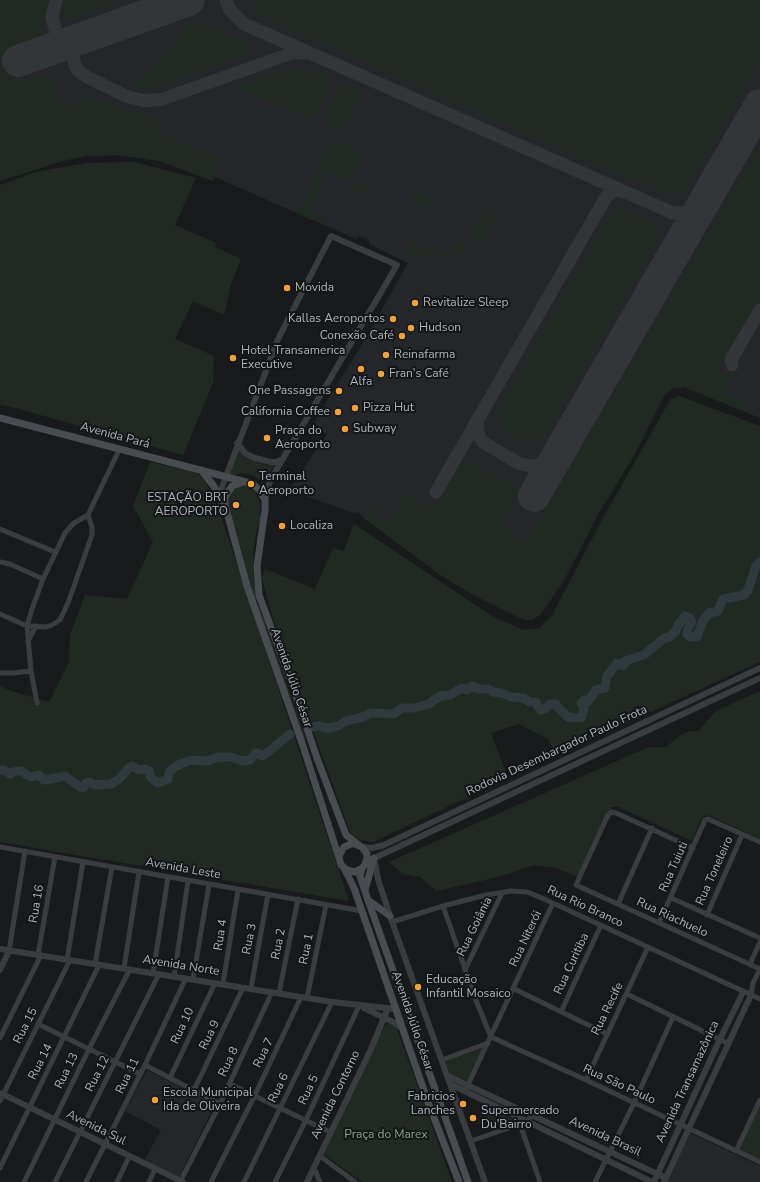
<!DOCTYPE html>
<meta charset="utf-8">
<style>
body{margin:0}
canvas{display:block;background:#191a1c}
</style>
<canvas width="760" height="1182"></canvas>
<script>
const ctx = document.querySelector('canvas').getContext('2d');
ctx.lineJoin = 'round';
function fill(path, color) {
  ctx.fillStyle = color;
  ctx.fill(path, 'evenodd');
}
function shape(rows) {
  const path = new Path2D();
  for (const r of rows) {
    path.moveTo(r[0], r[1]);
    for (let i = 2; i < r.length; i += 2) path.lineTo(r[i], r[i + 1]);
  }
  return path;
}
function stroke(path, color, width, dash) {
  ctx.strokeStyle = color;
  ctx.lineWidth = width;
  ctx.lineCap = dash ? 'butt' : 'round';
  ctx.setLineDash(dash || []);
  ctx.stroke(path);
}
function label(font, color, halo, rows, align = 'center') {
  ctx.font = font + ' "Nunito Sans",sans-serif';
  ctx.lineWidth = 4;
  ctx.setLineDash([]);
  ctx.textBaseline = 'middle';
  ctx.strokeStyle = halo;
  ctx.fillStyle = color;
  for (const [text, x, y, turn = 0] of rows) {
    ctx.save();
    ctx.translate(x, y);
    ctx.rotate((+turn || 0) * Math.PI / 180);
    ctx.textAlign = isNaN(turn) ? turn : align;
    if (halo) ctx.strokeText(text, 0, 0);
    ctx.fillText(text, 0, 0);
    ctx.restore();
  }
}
fill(shape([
 [0,0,760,0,760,418,684,387,673,388,665,394,636,452,598,514,565,579,540,615,532,620,525,620,479,598,442,576,365,519,358,512,354,513,289,490,327,434,313,425,370,331,408,263,369,244,370,241,359,236,356,239,215,177,213,181,160,161,119,155,85,156,62,161,0,181],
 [147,1070,215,1104,179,1177,144,1161,161,1130,125,1111],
 [690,1133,760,1166,760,1182,666,1182]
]), '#252629');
fill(shape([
 [0,0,51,0,42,25,42,35,5,49,15,79,21,78,23,82,43,75,50,76,62,106,91,97,102,99,131,112,147,115,151,114,156,119,163,121,163,125,160,133,221,159,213,181,160,161,119,155,85,156,62,161,0,181],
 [62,0,124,0,67,20,65,19,60,12,60,9],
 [258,0,760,0,760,61,686,189,677,194,672,194,618,174,281,25,258,12,255,6],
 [193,21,196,21,250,44,251,47,250,51,244,56,155,87,142,88,132,84,133,81,148,75],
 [295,68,307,69,325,75,328,80,327,87,318,110,310,117,304,116,236,88,287,69],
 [343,85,351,86,358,91,359,95,343,132,324,123,338,88],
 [331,139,363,154,352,181,331,172,326,173,311,210,325,219,323,224,298,214],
 [760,147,760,300,720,367,722,371,725,374,732,372,734,374,723,394,749,404,747,408,743,411,684,387,673,388,665,394,628,465,598,514,564,579,540,615,532,620,525,620,505,611,472,594,442,576,365,519,375,504,378,507,377,519,382,523,388,524,407,494,435,510,458,468,466,463,472,463,520,489,500,526,524,542,527,541],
 [134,162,196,178,175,225,216,243,215,247,241,259,231,284,224,315,193,301,175,339,214,356,213,383,183,455,12,407,0,405,0,185,36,172,86,163],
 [373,180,367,196,350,189,354,184],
 [415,191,430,197,427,208,410,201],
 [487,208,495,212,495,218,481,243,470,237],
 [619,208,624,209,657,226,662,233,545,434,533,441,523,441,508,433,502,428,500,421,499,411,511,389,611,215,615,210],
 [412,240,426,248,438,249,449,256,456,243,459,245,461,242,464,242,470,246,464,256,457,258,451,256,445,266,444,265,447,259,446,258,434,252,429,252,427,254,421,258,413,255,410,257,407,256,406,252,409,242],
 [679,396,760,426,760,662,556,755,548,739,519,724,491,733,508,778,373,842,364,841,356,838,350,832,282,646,272,615,262,579,265,569,315,589,333,548,344,551,354,524,492,616,524,630,540,628,552,615,602,520,670,400],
 [238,449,244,457,267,465,275,464,263,484,262,483,259,479,253,475,241,473,234,476,228,474],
 [150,462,193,472,199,475,205,481,218,508,349,901,0,842,0,686,8,690,49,702,69,662,70,635,85,595,127,599,153,542,133,506],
 [241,485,246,486,255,492,260,502,260,521,257,528,253,553,254,582,257,602,255,603,237,534,227,503,231,490],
 [256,606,259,606,306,739,303,740],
 [760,691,760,839,709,815,702,817,692,841,619,807,611,807,578,877,556,868,534,865,498,877,437,891,420,877,403,874,389,862,649,747,666,747,679,736,689,731,698,731,716,711],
 [388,1024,393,1024,397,1029,452,1182,362,1182,324,1154,384,1027],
 [483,1048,467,1081,450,1074,445,1061],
 [760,1099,760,1162,736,1151],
 [483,1105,514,1120,514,1122,492,1128]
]), '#212a22');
stroke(shape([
 [313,727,318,726,328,728,338,726,346,721,363,717,371,713,394,714,402,708,414,708,429,704,434,700,441,696,450,695,462,688,467,690,472,686,479,689,488,689,493,692,502,693,511,697,523,698,530,702,536,702,538,707,541,710,545,709,550,704,555,704,568,717,581,718,583,713,584,707,581,703,584,700,588,701,596,690,605,688,607,676,617,663,623,666,625,664,625,661,644,655,664,638,669,637,675,632,679,624,685,616,690,618,692,622,688,628,687,634,691,637,697,637,703,621,709,613,718,611,723,599,744,595,748,590,756,566,760,562],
 [0,770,4,770,10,774,15,771,21,771,31,777,39,775,44,780,51,779,65,776,81,788,84,787,86,783,90,782,95,785,111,784,119,779,128,769,132,766,139,770,144,769,149,771,151,778,158,783,168,779,169,772,176,766,191,760,207,761,218,757,231,757,242,761,250,760,256,753,263,756,290,734]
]), '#2f3a3f', 9);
stroke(shape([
 [56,0,52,17,59,46],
 [226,0,230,10,244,24,673,213,688,213,702,206],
 [87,36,77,44,73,55,75,66,79,71,87,77,128,97,146,101,163,99,292,53,306,53],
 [732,365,731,361,732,358,760,310],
 [477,420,478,434,483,442,518,463,530,466,541,465,553,459,558,454],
 [436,492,606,197,612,192,618,190,624,192]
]), '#333538', 13);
stroke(shape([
 [18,61,189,0],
 [534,496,760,105]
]), '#333538', 32);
stroke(shape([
 [0,529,55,552],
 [0,562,10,564,43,579],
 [0,614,27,626,46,627,52,625,60,620,68,603,92,535,92,527,88,515],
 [28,641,36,626],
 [0,673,13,673,31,671],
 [37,703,31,671,27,626,32,609,43,579,65,533,74,523,88,515,120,448],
 [0,847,362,911],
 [693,848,616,813,611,812,607,817,576,885,760,969],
 [671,898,760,938],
 [618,904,652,828],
 [443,906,477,1003,491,1037,586,1080,760,1162],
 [707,915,742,835],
 [392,922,443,906,486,895,511,891,527,892,542,898,760,999],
 [659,923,705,820,708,819,760,842],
 [9,951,25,851],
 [38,955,55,857],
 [67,960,83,862],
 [95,964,112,867],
 [750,964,760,942],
 [124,968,139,872],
 [465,970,502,893],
 [153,973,168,877],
 [174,977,188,881],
 [193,979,209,885],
 [223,984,238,890],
 [251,988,268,894],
 [514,989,607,1034],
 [279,993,298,899],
 [627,994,729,1044],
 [751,995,753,983,760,969],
 [307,998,326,905],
 [561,1012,601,925],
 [38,1024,140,1074],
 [0,1038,41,955],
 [442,1060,488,1043],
 [145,1065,220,1104],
 [170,1078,215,983],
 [586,1080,648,947],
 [230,1084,330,1132],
 [466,1089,553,903],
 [194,1090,243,988],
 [0,1101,70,960],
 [520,1124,540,1182],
 [471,1141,526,1122,532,1115],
 [736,1151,760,1100],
 [320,1156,355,1182],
 [0,1168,99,965],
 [314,1168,320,1182],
 [24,1182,89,1049,130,969],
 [55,1182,159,974],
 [86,1182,145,1065,186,978],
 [117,1182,129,1157],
 [149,1182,155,1169],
 [180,1182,220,1104,272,992],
 [211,1182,255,1095,301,997],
 [244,1182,332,1002],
 [275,1182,306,1120,359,1006],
 [595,1182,634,1103,673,1017]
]), '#3a3c40', 5);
stroke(shape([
 [237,443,246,454,255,458,271,462,276,462,283,459],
 [219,495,278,339,331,236,397,265,274,474,269,484,265,500],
 [362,847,372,848,384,845,760,668],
 [374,858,378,879,390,916,485,1182],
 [370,860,760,678],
 [0,949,332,1002,396,1009],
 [0,970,9,951],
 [364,1008,395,1023,403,1029],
 [448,1076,666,1178],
 [452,1085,652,1182],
 [0,1093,183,1182],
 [307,1182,371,1049,388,1008],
 [654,1182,720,1039,743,992],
 [664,1182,751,995]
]), '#3a3c40', 6);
stroke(shape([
 [0,418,246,482,254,485,260,491,265,500,265,510,257,566,259,595,294,690,317,758,346,835,359,845],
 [201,470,213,485,225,505,247,586,302,743,340,861,341,865,347,870,355,872,362,868,365,865,367,858,367,854,362,847,355,844,351,844,344,847,340,854,339,857],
 [225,505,225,497,232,486,244,482],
 [344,868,354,888,429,1105,459,1182],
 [362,868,360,876,368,900,468,1182],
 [365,890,374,858],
 [368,900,390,916]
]), '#484b50', 7);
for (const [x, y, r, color] of [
 [287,288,4,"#eda240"],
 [415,303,4,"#eda240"],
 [393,319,4,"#eda240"],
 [411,328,4,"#eda240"],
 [402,336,4,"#eda240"],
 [386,355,4,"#eda240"],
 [233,358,4,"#eda240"],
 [361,369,4,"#eda240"],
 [381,374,4,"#eda240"],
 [339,391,4,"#eda240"],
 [355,408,4,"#eda240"],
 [338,412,4,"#eda240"],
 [345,429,4,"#eda240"],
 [267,438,4,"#eda240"],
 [251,484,4,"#eda240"],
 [236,505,4,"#eda240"],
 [282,526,4,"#eda240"],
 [418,987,4,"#eda240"],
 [155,1100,4,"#eda240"],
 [463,1104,4,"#eda240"],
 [473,1118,4,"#eda240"]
]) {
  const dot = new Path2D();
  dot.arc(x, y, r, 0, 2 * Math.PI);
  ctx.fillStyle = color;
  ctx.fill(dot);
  stroke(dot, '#141517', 1.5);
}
label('12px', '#acb2bb', '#141517', [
 ["Movida",295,288],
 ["Revitalize Sleep",423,303],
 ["Kallas Aeroportos",385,319,"right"],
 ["Hudson",419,328],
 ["Conexão Café",394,336,"right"],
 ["Hotel Transamerica",241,351],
 ["Executive",241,365],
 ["Reinafarma",394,355],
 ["Fran's Café",389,374],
 ["Alfa",361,382,"center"],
 ["One Passagens",331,391,"right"],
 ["Pizza Hut",363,408],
 ["California Coffee",330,412,"right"],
 ["Subway",353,429],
 ["Praça do",275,431],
 ["Aeroporto",275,445],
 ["Terminal",259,477],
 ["Aeroporto",259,491],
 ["ESTAÇÃO BRT",228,498,"right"],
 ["AEROPORTO",228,512,"right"],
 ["Localiza",290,526],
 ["Educação",426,980],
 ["Infantil Mosaico",426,994],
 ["Escola Municipal",163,1093],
 ["Ida de Oliveira",163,1107],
 ["Fabricios",455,1097,"right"],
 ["Lanches",455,1111,"right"],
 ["Supermercado",481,1111],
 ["Du'Bairro",481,1125]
], 'left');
label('12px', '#acb2bb', '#141517', [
 ["Avenida Pará",115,436,15],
 ["Avenida Júlio César",291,678,71],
 ["Rodovia Desembargador Paulo Frota",557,751,-25],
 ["Rua Tuiuti",674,867,-66],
 ["Avenida Leste",183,869,10],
 ["Rua Toneleiro",715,871,-66],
 ["Rua 16",37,904,-80],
 ["Rua Rio Branco",585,907,25],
 ["Rua Riachuelo",672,918,25],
 ["Rua Goiânia",475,927,-64],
 ["Rua 4",221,935,-81],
 ["Rua 3",250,939,-79],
 ["Rua Niterói",526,939,-65],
 ["Rua 2",279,944,-79],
 ["Rua 1",307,949,-79],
 ["Rua Curitiba",572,964,-65],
 ["Avenida Norte",181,966,9],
 ["Rua Recife",608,1009,-64],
 ["Avenida Júlio César",412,1021,71],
 ["Rua 15",26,1026,-63],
 ["Rua 10",183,1026,-65],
 ["Rua 9",210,1035,-64],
 ["Rua 7",264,1053,-64],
 ["Rua 14",41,1062,-63],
 ["Rua 8",229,1062,-65],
 ["Rua 13",67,1071,-64],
 ["Rua 12",98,1074,-63],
 ["Rua 11",128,1076,-64],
 ["Avenida Transamazônica",688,1082,-65],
 ["Rua São Paulo",619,1085,25],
 ["Rua 6",279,1088,-64],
 ["Rua 5",309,1090,-65],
 ["Avenida Contorno",336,1095,-64],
 ["Avenida Sul",96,1128,26],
 ["Avenida Brasil",605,1137,25]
]);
label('12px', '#85a584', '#141517', [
 ["Praça do Marex",386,1135]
]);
</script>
